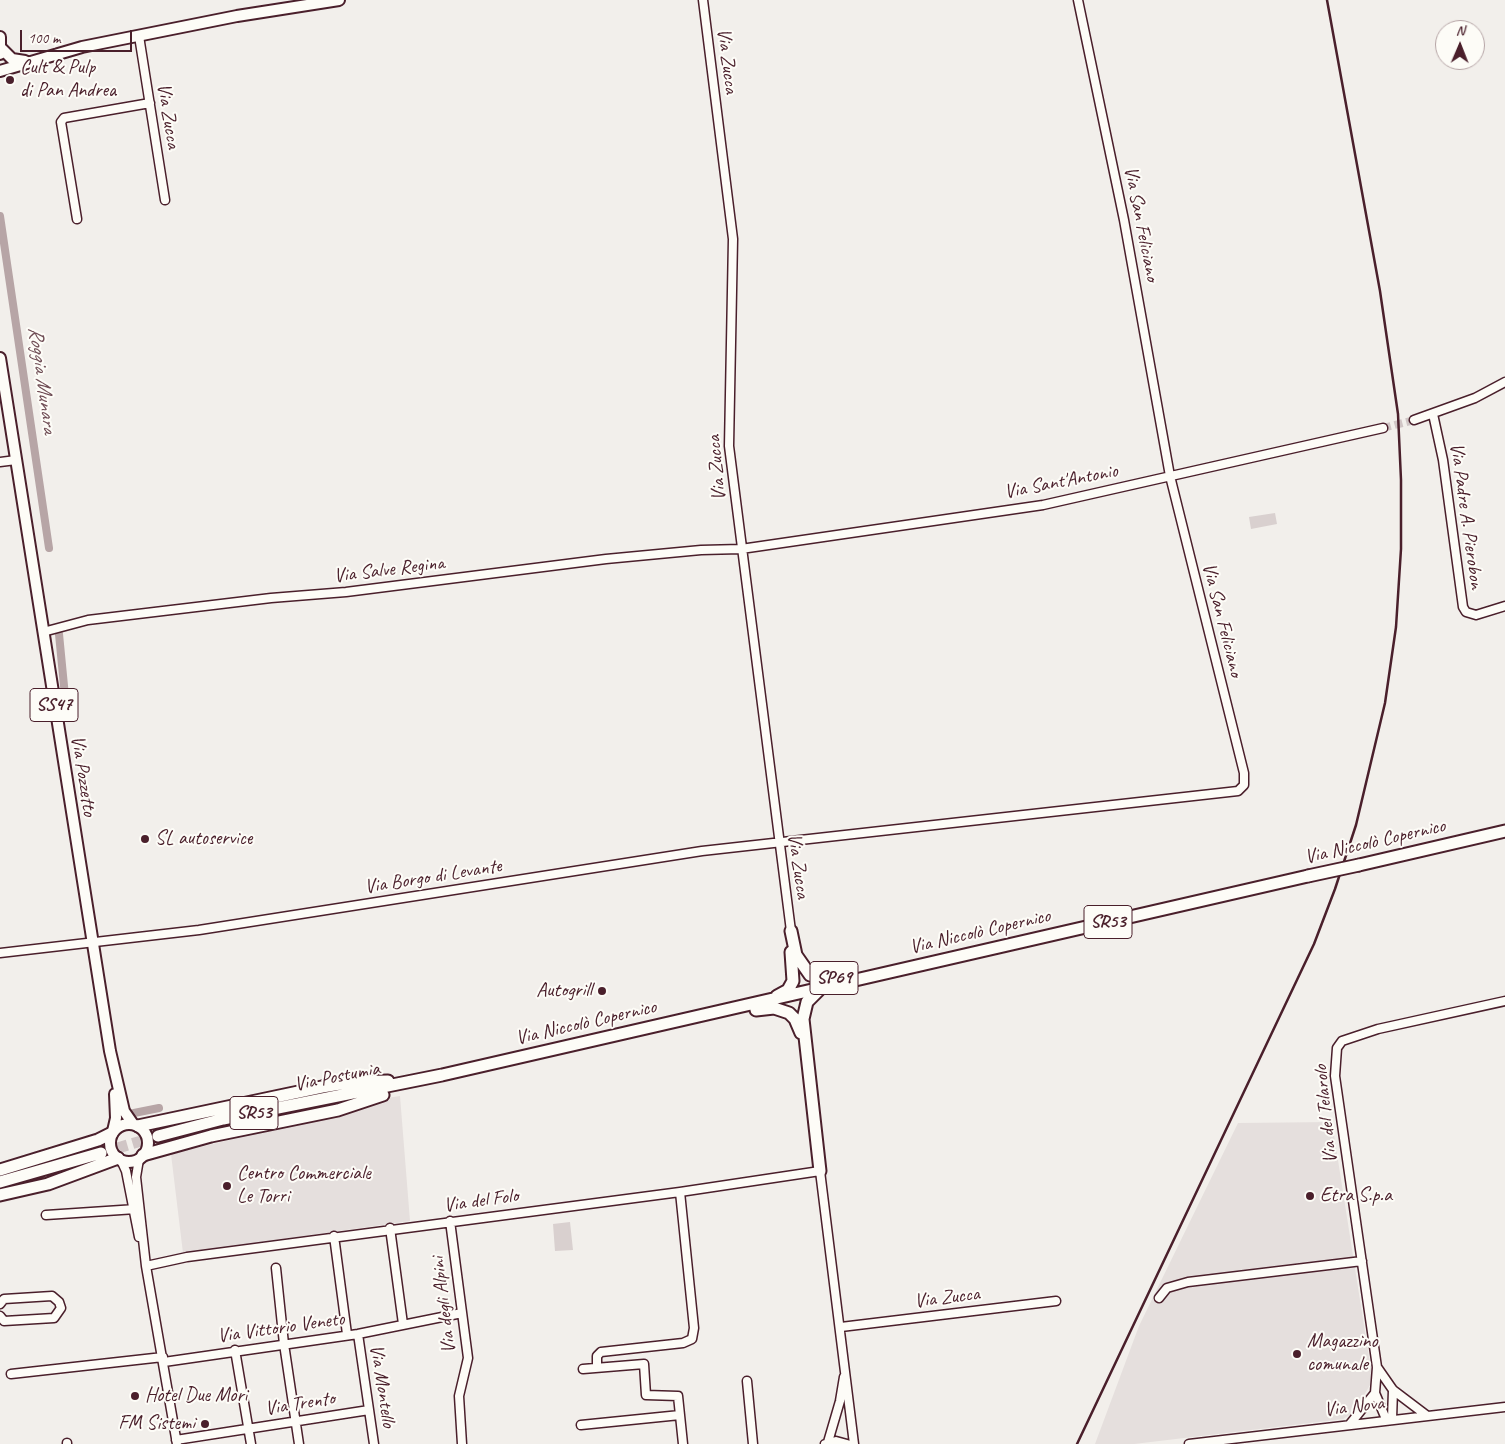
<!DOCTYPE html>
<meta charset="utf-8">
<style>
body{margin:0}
#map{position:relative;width:1505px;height:1444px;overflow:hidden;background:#f2efeb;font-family:Caveat,sans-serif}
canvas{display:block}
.north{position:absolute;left:1435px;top:20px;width:50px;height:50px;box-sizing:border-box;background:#fdfcf7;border:1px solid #b5a4a5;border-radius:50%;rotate:1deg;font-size:14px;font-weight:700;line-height:20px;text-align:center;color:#4a1f2b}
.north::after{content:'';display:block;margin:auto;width:18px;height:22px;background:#4a1f2b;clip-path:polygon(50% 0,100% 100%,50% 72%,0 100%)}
.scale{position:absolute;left:20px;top:30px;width:112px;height:22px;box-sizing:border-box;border:2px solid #4a1f2b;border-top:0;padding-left:6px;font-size:15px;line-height:18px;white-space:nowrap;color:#4a1f2b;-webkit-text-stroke:4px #fdfcf7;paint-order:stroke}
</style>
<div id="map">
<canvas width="1505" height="1444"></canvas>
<div class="north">N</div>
<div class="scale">100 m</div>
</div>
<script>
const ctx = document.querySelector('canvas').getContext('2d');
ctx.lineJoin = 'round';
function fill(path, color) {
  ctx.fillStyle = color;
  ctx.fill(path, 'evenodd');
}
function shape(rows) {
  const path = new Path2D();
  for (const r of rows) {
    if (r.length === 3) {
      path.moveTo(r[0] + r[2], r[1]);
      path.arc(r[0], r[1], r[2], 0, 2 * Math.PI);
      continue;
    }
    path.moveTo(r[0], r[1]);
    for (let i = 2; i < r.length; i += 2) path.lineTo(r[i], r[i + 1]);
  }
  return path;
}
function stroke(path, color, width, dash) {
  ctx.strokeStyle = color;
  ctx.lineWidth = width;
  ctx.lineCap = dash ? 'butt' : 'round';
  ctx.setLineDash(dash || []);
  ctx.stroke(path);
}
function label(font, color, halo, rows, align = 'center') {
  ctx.font = font + ' Caveat,sans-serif';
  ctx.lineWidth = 4;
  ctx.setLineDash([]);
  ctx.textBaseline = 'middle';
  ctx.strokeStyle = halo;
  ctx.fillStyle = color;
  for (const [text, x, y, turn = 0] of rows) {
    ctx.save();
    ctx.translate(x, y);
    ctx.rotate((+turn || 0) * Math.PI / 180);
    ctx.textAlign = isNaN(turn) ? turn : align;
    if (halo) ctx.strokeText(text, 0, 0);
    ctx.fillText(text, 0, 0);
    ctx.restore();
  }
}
fill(shape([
 [400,1096,410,1221,183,1253,171,1154,343,1113,380,1099],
 [1332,1122,1371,1370,1370,1385,1354,1412,1343,1419,1134,1444,1095,1444,1139,1326,1238,1123]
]), '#e5dfdd');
fill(shape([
 [1275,513,1277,524,1251,529,1249,517],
 [570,1222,573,1250,555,1251,553,1224]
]), '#d9d0cf');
stroke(shape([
 [0,216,49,548],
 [59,634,67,717],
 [134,1113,159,1108]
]), '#b7a5a6', 8);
stroke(shape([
 [1383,428,1414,420]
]), '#d0c5c5', 8, [8, 4]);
stroke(shape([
 [101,1153,158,1136]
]), '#d0c5c5', 11, [11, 5.5]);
const minor = shape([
 [703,0,733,239,729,446,791,931],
 [139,36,165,200],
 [77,219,61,122,64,118,150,103],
 [1433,414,1443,460,1463,607,1466,612,1476,615,1505,606],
 [1414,420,1475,398,1505,382],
 [0,462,16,460],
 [43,632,88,620,271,598,346,592,606,559,701,550,741,549,1043,505,1383,428],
 [0,953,199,930,702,851,1238,791,1244,785,1244,773,1170,476,1124,220,1078,0],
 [139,1159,136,1177,146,1266,177,1444],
 [121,1160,126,1171,139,1237],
 [46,1215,136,1209],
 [450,1221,468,1358,459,1396,462,1444],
 [390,1228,403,1324],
 [334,1236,347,1334],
 [146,1266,187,1257,680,1192,820,1171,854,1444],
 [276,1268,284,1344,299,1444],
 [1159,1298,1167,1288,1188,1282,1362,1261],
 [0,1304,4,1299,52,1296,59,1302,61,1308,54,1318,4,1321,0,1316],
 [841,1327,1056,1301],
 [358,1334,374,1444],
 [235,1350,251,1444],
 [164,1362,358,1334,462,1313],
 [597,1367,597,1356,601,1352,683,1343,692,1339,694,1328,680,1192],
 [1377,1367,1393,1390,1426,1415],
 [583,1369,644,1364,646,1395,678,1396,683,1444],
 [11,1374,163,1357],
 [747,1381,753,1444],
 [1375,1393,1386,1419],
 [1392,1419,1393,1390],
 [1350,1424,1375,1393,1377,1367,1335,1076,1337,1048,1342,1041,1378,1029,1505,1001],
 [581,1425,680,1415],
 [176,1440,369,1410],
 [828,1442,840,1401,844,1377],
 [67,1443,67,1444],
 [825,1444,836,1441,847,1444],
 [1189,1444,1505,1407]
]);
const major = shape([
 [0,37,0,54],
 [2,49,12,59,25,61],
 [0,71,82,47,237,16,339,0],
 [0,358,110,1051,124,1111,133,1124],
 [129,1143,19],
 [113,1131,116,1118,115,1094]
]);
const highway = shape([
 [1359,865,1505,831],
 [791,931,796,955,810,975,822,979,842,976],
 [819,990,807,1002,803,1019,820,1171],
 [777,996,788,990,793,981,791,952],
 [756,1010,774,1008,789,1013,795,1019,801,1033],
 [138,1126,322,1087,352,1082,388,1081],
 [158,1136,223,1119,442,1075,1308,876],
 [143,1155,211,1136,338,1110,383,1095],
 [0,1170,98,1140,112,1133],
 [0,1182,101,1153],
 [0,1195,48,1184,118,1158]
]);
stroke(minor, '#4a1f2b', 11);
stroke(major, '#4a1f2b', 14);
stroke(highway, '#4a1f2b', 15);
stroke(minor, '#fdfcf7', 8);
stroke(major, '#fdfcf7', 10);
stroke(highway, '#fdfcf7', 11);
stroke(shape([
 [1077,1444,1314,944,1335,889,1356,825,1385,703,1396,627,1401,549,1401,480,1398,414,1380,291,1327,0]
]), '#4a1f2b', 2.5);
const highwayBridge = shape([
 [1308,876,1359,865]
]);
stroke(highwayBridge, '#4a1f2b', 15, []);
stroke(highwayBridge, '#fdfcf7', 11);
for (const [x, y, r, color] of [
 [10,80,5,"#4a1f2b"],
 [145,839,5,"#4a1f2b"],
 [602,991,5,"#4a1f2b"],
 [227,1186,5,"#4a1f2b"],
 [1310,1196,5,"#4a1f2b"],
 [1297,1354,5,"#4a1f2b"],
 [135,1396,5,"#4a1f2b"],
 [205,1424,5,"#4a1f2b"]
]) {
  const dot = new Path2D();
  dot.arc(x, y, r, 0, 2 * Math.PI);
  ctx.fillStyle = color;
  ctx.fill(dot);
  stroke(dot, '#fdfcf7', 2);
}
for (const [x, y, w] of [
 [54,705,48],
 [1108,922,48],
 [834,978,48],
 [254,1113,48]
]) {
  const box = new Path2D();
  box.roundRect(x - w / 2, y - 16.5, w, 33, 4);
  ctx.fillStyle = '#fdfcf7';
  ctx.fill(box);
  stroke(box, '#4a1f2b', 1);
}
label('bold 19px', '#4a1f2b', null, [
 ["SS47",54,705],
 ["SR53",1108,922],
 ["SP69",834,978],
 ["SR53",254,1113]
]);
label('20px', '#4a1f2b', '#fdfcf7', [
 ["Via Zucca",727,61,83],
 ["Via Zucca",168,116,81],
 ["Via San Feliciano",1141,224,79],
 ["Via Zucca",717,468,-95],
 ["Via Sant'Antonio",1061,482,-11],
 ["Via Padre A. Pierobon",1466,516,82],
 ["Via Salve Regina",389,570,-7],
 ["Via San Feliciano",1222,620,76],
 ["Via Pozzetto",83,776,81],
 ["Via Niccolò Copernico",1375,842,-13],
 ["Via Zucca",798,866,82],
 ["Via Borgo di Levante",433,877,-9],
 ["Via Niccolò Copernico",980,932,-13],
 ["Via Niccolò Copernico",586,1023,-13],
 ["Via Postumia",337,1077,-11],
 ["Via del Telarolo",1326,1114,-96],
 ["Via del Folo",481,1201,-8],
 ["Via Zucca",947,1298,-7],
 ["Via degli Alpini",444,1305,-97],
 ["Via Vittorio Veneto",281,1328,-8],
 ["Via Montello",382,1386,81],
 ["Via Trento",300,1404,-9],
 ["Via Nova",1354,1407,-7]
]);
label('20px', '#4a1f2b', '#fdfcf7', [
 ["Cult & Pulp",20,68],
 ["di Pan Andrea",20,91],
 ["SL autoservice",155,839],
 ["Autogrill",592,991,"right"],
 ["Centro Commerciale",237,1174],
 ["Le Torri",237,1197],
 ["Etra S.p.a",1320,1196],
 ["Magazzino",1307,1342],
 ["comunale",1307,1365],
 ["Hotel Due Mori",145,1396],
 ["FM Sistemi",195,1424,"right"]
], 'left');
label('italic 21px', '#704e56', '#fdfcf7', [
 ["Roggia Munara",42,380,82]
]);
</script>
